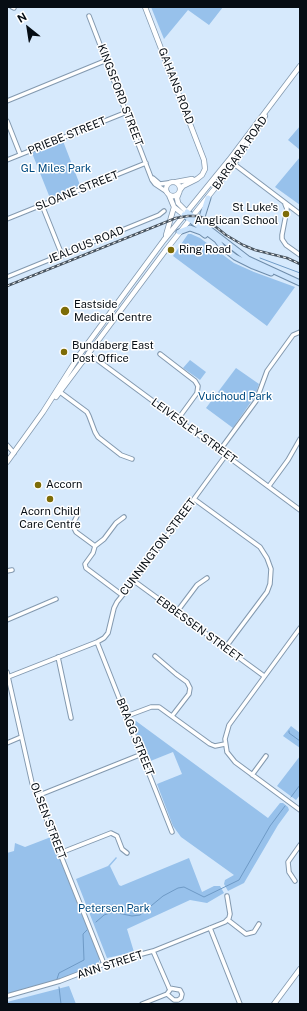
<!DOCTYPE html>
<style>
body{margin:0}
#map{position:relative;width:307px;height:1011px;overflow:hidden;background:#d6e9fc;font-family:"Public Sans",sans-serif}
canvas{display:block}
.frame{position:absolute;inset:0;border:8px solid #060d14;pointer-events:none}
.north{position:absolute;left:8px;top:8px;width:40px;height:40px;-webkit-text-stroke:3px #fff;paint-order:stroke;rotate:330deg;font-size:11px;font-weight:700;line-height:16px;text-align:center;color:#060d14}
.north::after{content:'';display:block;margin:auto;width:14px;height:18px;background:#060d14;clip-path:polygon(50% 0,100% 100%,50% 72%,0 100%)}
</style>
<div id="map">
<canvas width="307" height="1011"></canvas>
<div class="frame"></div>
<div class="north">N</div>
</div>
<script>
const ctx = document.querySelector('canvas').getContext('2d');
ctx.lineJoin = 'round';
function fill(path, color) {
  ctx.fillStyle = color;
  ctx.fill(path, 'evenodd');
}
function shape(rows) {
  const path = new Path2D();
  for (const r of rows) {
    if (r.length === 3) {
      path.moveTo(r[0] + r[2], r[1]);
      path.arc(r[0], r[1], r[2], 0, 2 * Math.PI);
      continue;
    }
    path.moveTo(r[0], r[1]);
    for (let i = 2; i < r.length; i += 2) path.lineTo(r[i], r[i + 1]);
  }
  return path;
}
function stroke(path, color, width, dash) {
  ctx.strokeStyle = color;
  ctx.lineWidth = width;
  ctx.lineCap = dash ? 'butt' : 'round';
  ctx.setLineDash(dash || []);
  ctx.stroke(path);
}
function label(font, color, halo, rows, align = 'center') {
  ctx.font = font + ' "Public Sans",sans-serif';
  ctx.lineWidth = 3;
  ctx.setLineDash([]);
  ctx.textBaseline = 'middle';
  ctx.strokeStyle = halo;
  ctx.fillStyle = color;
  for (const [text, x, y, turn = 0] of rows) {
    ctx.save();
    ctx.translate(x, y);
    ctx.rotate((+turn || 0) * Math.PI / 180);
    ctx.textAlign = isNaN(turn) ? turn : align;
    if (halo) ctx.strokeText(text, 0, 0);
    ctx.fillText(text, 0, 0);
    ctx.restore();
  }
}
fill(shape([
 [151,7,223,7,209,25,188,10,164,39],
 [300,126,300,150,288,140],
 [63,141,80,185,50,198,32,153],
 [300,157,300,205,275,187],
 [188,234,191,234,200,238,234,263,254,272,295,287,267,326,173,256],
 [190,360,206,372,200,380,183,368],
 [236,368,259,384,255,396,233,428,206,408],
 [136,721,268,818,280,803,283,803,288,807,289,810,278,825,244,883,228,891,224,884,225,880,234,875,181,837,173,826,157,784,182,774,173,752,148,762,132,723],
 [291,726,300,733,300,748,283,736],
 [300,756,300,795,296,800,277,786],
 [51,837,99,957,99,964,62,979,7,994,7,853,14,851,15,843,25,847],
 [116,857,117,858,110,866,119,885,121,886,189,858,202,892,214,886,220,886,224,893,207,903,190,900,127,929,134,952,107,958,76,879,108,866],
 [69,986,76,1004,7,1004,7,1002]
]), '#97c1eb');
stroke(shape([
 [260,258,300,273],
 [289,731,289,733,300,741],
 [291,797,300,785],
 [96,922,104,915,113,912,132,916,140,915,163,896,178,888,184,887,204,897,239,880,270,826,285,806],
 [57,979,59,973,84,960,83,934,87,930],
 [59,987,61,1004]
]), '#6e9ac6', 1);
const street = shape([
 [12,7,14,8],
 [89,16,152,180,155,184,167,192],
 [7,101,107,60],
 [7,121,20,154],
 [7,160,127,112],
 [234,164,300,214],
 [153,178,160,184,168,183],
 [285,204,287,209,282,235,282,239,286,245,300,255],
 [42,205,62,255],
 [7,219,146,163],
 [7,277,159,215,164,211],
 [88,353,300,510],
 [160,354,195,381,198,386,197,393,178,419],
 [60,392,87,412,89,416,95,432,98,437,121,455,132,459],
 [7,445,14,453],
 [220,450,256,401,267,371,293,335,300,332],
 [269,486,288,460,300,439],
 [194,499,260,547,267,558,271,569,270,584,267,592,225,648],
 [78,510,77,516,73,524,74,528,76,532,95,546],
 [95,546,93,553,85,564,86,568,122,595],
 [95,546,104,539,116,523,124,517],
 [7,571,12,570],
 [134,581,264,676],
 [176,613,197,585,207,578],
 [7,620,56,599],
 [300,628,229,725,225,739,227,752,235,762,300,810],
 [97,642,172,832],
 [155,656,176,674,187,682,190,688,189,694,172,716],
 [58,657,71,718],
 [7,672,32,783,104,964],
 [8,677,97,642,104,638,108,633,114,608,117,602,134,581,226,455],
 [127,716,151,707,159,707,210,744,215,746,225,744],
 [7,743,21,737],
 [252,775,266,756],
 [37,796,142,754],
 [60,853,111,833,117,836,122,849,127,853],
 [295,881,289,872,288,862,300,845],
 [228,920,246,934,254,932,259,924],
 [210,928,240,1004],
 [167,994,174,1000,178,1000,181,998,182,994,180,990,169,988],
 [7,996,60,981,104,964,153,951,225,922,229,918,230,914,227,896],
 [142,1004,167,994,170,990,153,951]
]);
const secondary = shape([
 [145,7,204,160,205,169,202,175,197,179,183,186,180,190],
 [176,182,192,179],
 [173,189,7],
 [179,193,177,198,178,203,187,212],
 [169,195,174,207,184,215],
 [166,235,174,207],
 [56,397,165,251,234,164,265,116],
 [7,462,43,412,80,354,127,290,164,240,229,160,300,66],
 [274,1004,300,969]
]);
const primary = shape([
 [187,212,248,259,300,283],
 [184,215,217,240,222,247,235,257,253,266,271,273],
 [205,225,202,217,208,198],
 [179,232,190,228,201,232,205,235]
]);
stroke(street, '#8399af', 5.5);
stroke(secondary, '#8399af', 6);
stroke(primary, '#6e8caa', 7);
stroke(street, '#fff', 3.5);
stroke(secondary, '#fff', 4.5);
stroke(primary, '#cae3fc', 5);
const rail = shape([
 [7,286,176,218,188,216,198,216,206,219,226,235,243,245,255,250,287,258,300,264]
]);
stroke(rail, '#49545f', 2.5);
stroke(rail, '#fff', 1, [3]);
for (const [x, y, r, color] of [
 [286,214,4,"#7d6c07"],
 [171,250,4,"#7d6c07"],
 [65,311,5,"#7d6c07"],
 [64,352,4,"#7d6c07"],
 [38,485,4,"#7d6c07"],
 [50,499,4,"#7d6c07"]
]) {
  const dot = new Path2D();
  dot.arc(x, y, r, 0, 2 * Math.PI);
  ctx.fillStyle = color;
  ctx.fill(dot);
  stroke(dot, '#fff', 1.5);
}
label('11px', '#060d14', '#fff', [
 ["GAHANS ROAD",176,86,69],
 ["KINGSFORD STREET",120,95,69],
 ["PRIEBE STREET",67,136,-22],
 ["BARGARA ROAD",240,153,-55],
 ["SLOANE STREET",77,191,-22],
 ["JEALOUS ROAD",86,245,-22],
 ["LEIVESLEY STREET",194,431,36],
 ["CUNNINGTON STREET",158,547,-53],
 ["EBBESSEN STREET",199,629,36],
 ["BRAGG STREET",135,737,68],
 ["OLSEN STREET",48,821,69],
 ["ANN STREET",110,965,-18]
]);
label('11px', '#004a80', '#fff', [
 ["GL Miles Park",56,169],
 ["Vuichoud Park",235,397],
 ["Petersen Park",114,909]
]);
label('11px', '#060d14', '#fff', [
 ["St Luke's",278,208,"right"],
 ["Anglican School",278,221,"right"],
 ["Ring Road",179,250],
 ["Eastside",74,305],
 ["Medical Centre",74,318],
 ["Bundaberg East",72,346],
 ["Post Office",72,359],
 ["Accorn",46,485],
 ["Acorn Child",50,512,"center"],
 ["Care Centre",50,525,"center"]
], 'left');
</script>
